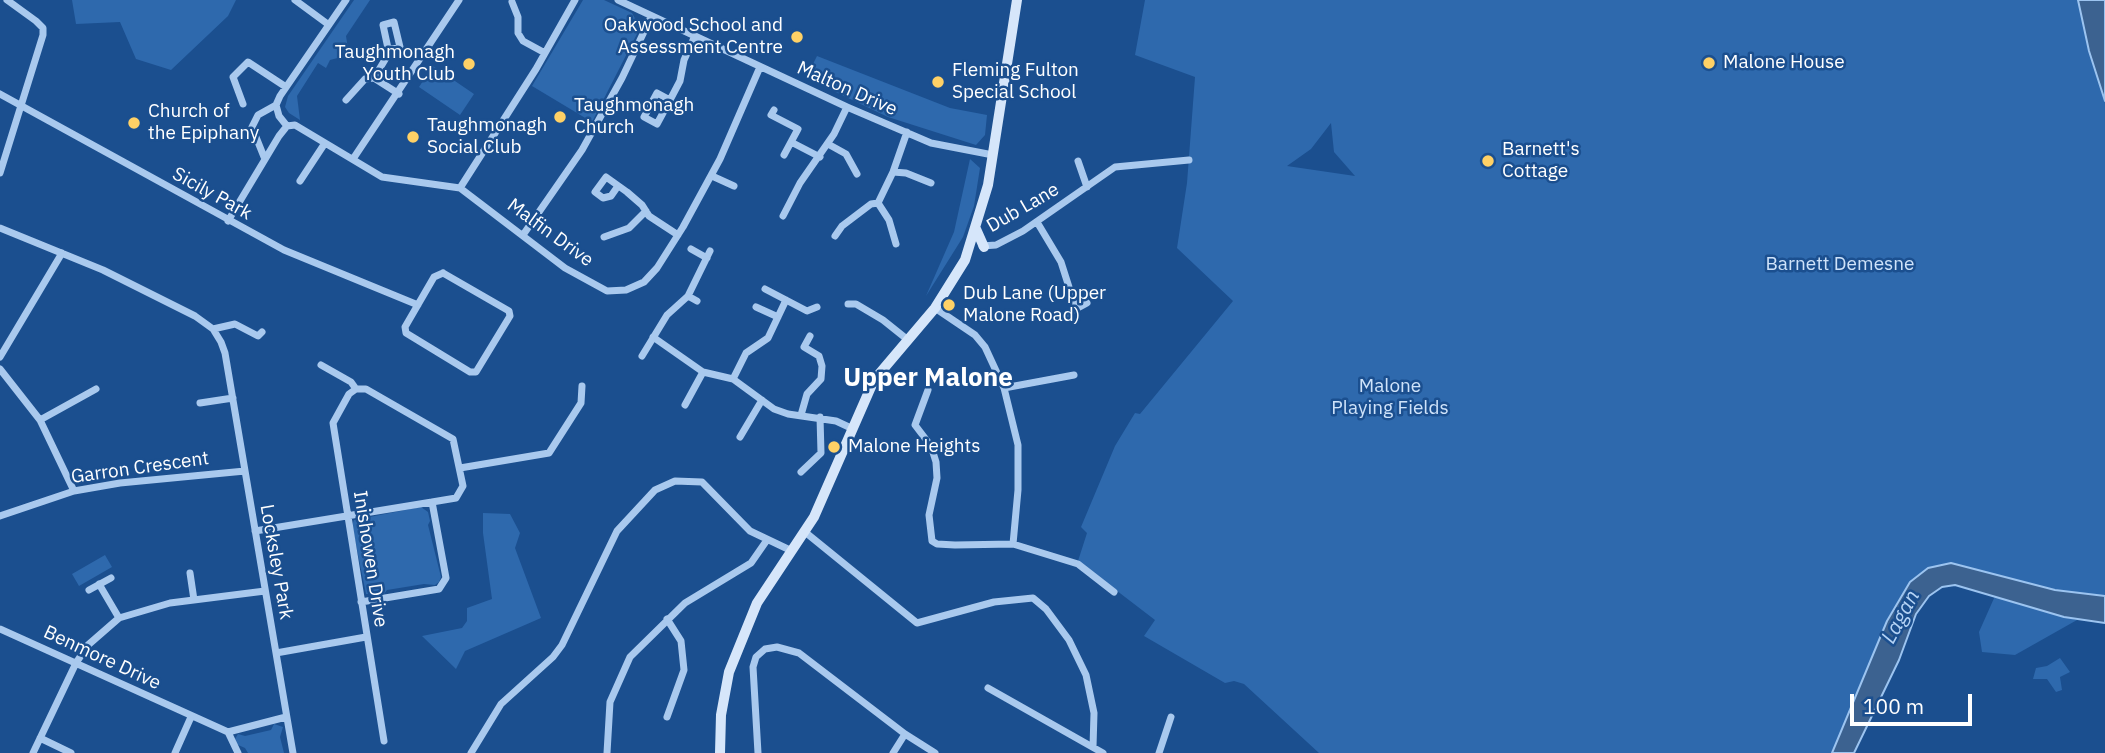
<!DOCTYPE html>
<style>
body{margin:0}
#map{position:relative;width:2105px;height:753px;overflow:hidden;background:#1b4f8f;font-family:"IBM Plex Sans",sans-serif}
canvas{display:block}
.scale{position:absolute;left:1850px;top:694px;width:122px;height:32px;box-sizing:border-box;border:4px solid #fff;border-top:0;padding-left:9px;font-size:21px;line-height:24px;white-space:nowrap;color:#fff;-webkit-text-stroke:5px #1b4f8f;paint-order:stroke}
</style>
<div id="map">
<canvas width="2105" height="753"></canvas>
<div class="scale">100 m</div>
</div>
<script>
const ctx = document.querySelector('canvas').getContext('2d');
ctx.lineJoin = 'round';
function fill(path, color) {
  ctx.fillStyle = color;
  ctx.fill(path, 'evenodd');
}
function shape(rows) {
  const path = new Path2D();
  for (const r of rows) {
    path.moveTo(r[0], r[1]);
    for (let i = 2; i < r.length; i += 2) path.lineTo(r[i], r[i + 1]);
  }
  return path;
}
function stroke(path, color, width, dash) {
  ctx.strokeStyle = color;
  ctx.lineWidth = width;
  ctx.lineCap = dash ? 'butt' : 'round';
  ctx.setLineDash(dash || []);
  ctx.stroke(path);
}
function label(font, color, halo, rows, align = 'center') {
  ctx.font = font + ' "IBM Plex Sans",sans-serif';
  ctx.lineWidth = 5;
  ctx.setLineDash([]);
  ctx.textBaseline = 'middle';
  ctx.strokeStyle = halo;
  ctx.fillStyle = color;
  for (const [text, x, y, turn = 0] of rows) {
    ctx.save();
    ctx.translate(x, y);
    ctx.rotate((+turn || 0) * Math.PI / 180);
    ctx.textAlign = isNaN(turn) ? turn : align;
    if (halo) ctx.strokeText(text, 0, 0);
    ctx.fillText(text, 0, 0);
    ctx.restore();
  }
}
fill(shape([
 [72,0,236,0,228,16,171,70,136,59,120,22,76,24],
 [354,0,370,0,346,36,349,55,330,60,326,68,318,63,297,96,300,120,289,113,285,107,288,96],
 [583,0,604,0,632,13,640,28,592,122,532,86],
 [1145,0,2078,0,2089,51,2105,101,2105,596,2055,590,1951,563,1870,666,1832,753,1319,753,1244,684,1234,681,1225,683,1144,636,1155,620,1078,561,1087,533,1081,527,1115,446,1135,413,1140,414,1233,301,1177,248,1187,183,1195,77,1135,55],
 [1331,123,1334,152,1355,176,1287,166,1311,149],
 [817,56,950,108,987,115,985,135,976,145,888,117,806,78],
 [433,66,474,94,460,115,419,87],
 [970,159,980,168,974,206,963,237,926,296,954,232],
 [421,507,428,512,430,521,428,525,441,577,439,582,435,585,424,584,387,590,384,594,366,594,352,525,354,520],
 [483,513,510,514,520,533,515,548,541,618,465,651,456,669,422,636,462,628,467,621,467,608,492,599,483,533],
 [105,555,112,567,79,586,72,574],
 [1995,596,2063,617,2077,620,2015,655,1982,652,1979,632],
 [2060,658,2070,672,2060,677,2062,690,2056,692,2047,679,2033,679,2036,668,2047,666],
 [274,724,283,727,280,737,284,753,248,753,245,748,236,744,235,739,238,734,245,736,271,730]
]), '#2e69ad');
const water = shape([
 [2078,0,2105,0,2105,101,2089,51,2078,0],
 [1951,563,2055,590,2105,596,2105,623,2064,617,1955,585,1942,587,1929,596,1916,614,1899,660,1854,753,1832,753,1887,621,1910,582,1928,568,1951,563]
]);
fill(water, '#3c6290');
stroke(water, '#9cc4f0', 2);
stroke(shape([
 [295,0,329,25],
 [618,0,847,107,931,143,993,155],
 [512,2,518,17,518,33,523,41,545,53],
 [374,78,389,53,383,25,394,22,400,47,388,49],
 [0,94,284,250,418,305],
 [346,100,365,79,374,78,399,94],
 [670,100,657,93,644,117,657,124,670,100,680,81,684,60,694,38],
 [243,104,233,77,248,62,286,87],
 [774,110,771,115,798,129,784,155],
 [287,126,279,116,276,105,280,96,346,0],
 [791,142,820,157],
 [828,144,846,154,857,174],
 [264,157,252,127,258,115,276,105],
 [353,159,459,0],
 [1078,161,1087,187],
 [893,172,906,173,931,183],
 [0,173,43,35,43,28,36,21,7,0],
 [712,176,734,186],
 [300,181,325,143],
 [618,186,611,196,603,198,595,192,606,177,627,192,642,205,649,216,678,235],
 [460,188,536,69,575,0],
 [878,203,889,220,896,244],
 [783,216,800,183,834,134,847,107],
 [228,221,279,136,287,126,295,125,382,177,460,188,565,268,607,291,626,290,644,282,657,268,683,227,720,159,760,67],
 [1037,222,1061,262,1076,309],
 [0,228,103,270,195,316,213,329,221,342,225,353,293,753],
 [523,235,582,150,622,78,651,17],
 [835,236,842,226,871,204,878,203,893,172,907,132],
 [604,237,629,228,646,211],
 [982,246,996,245,1023,231,1115,167,1189,160],
 [691,249,707,258],
 [443,273,509,311,510,316,476,372,470,372,406,333,405,327,434,277,443,273],
 [765,289,807,311,817,307],
 [688,296,697,301],
 [848,304,856,304,883,320,908,340],
 [756,307,778,317],
 [935,308,975,335,985,347,1004,388,1018,445,1018,490,1013,544],
 [1065,315,1087,303],
 [213,329,235,324,258,336,262,332],
 [653,337,703,372,733,379,774,409,788,414,836,421,851,428],
 [642,356,667,315,688,296,710,251],
 [0,357,62,253],
 [321,365,351,382,356,389],
 [0,369,40,420,74,491],
 [733,379,746,353,768,338,786,300],
 [1004,388,1074,375],
 [928,390,915,425,931,446,936,462,937,478,929,515,932,541,937,544,955,545,1013,544,1078,564,1114,592],
 [200,403,233,398],
 [685,405,703,372],
 [801,415,807,394,821,379,822,366,819,356,804,347,810,336],
 [40,420,96,389],
 [740,437,762,400],
 [460,468,549,453,581,403,582,386],
 [801,472,821,453,820,417],
 [0,516,74,491,120,483,245,471],
 [255,531,432,502,446,578,439,589,361,602],
 [805,532,917,623,994,602,1033,598,1046,609,1069,640,1086,675,1094,713,1093,747],
 [190,573,194,600],
 [99,584,119,618],
 [89,590,111,578],
 [0,629,228,732],
 [276,653,366,637],
 [988,688,1103,753],
 [667,717,684,670,681,641,667,619],
 [40,738,71,753],
 [384,741,333,423,349,394,356,389,366,389,453,439,463,486,456,498,432,502],
 [33,753,76,663,88,645,119,618,170,603,265,591],
 [175,753,191,717],
 [238,753,228,732,286,717],
 [471,753,501,704,553,657,562,645,617,531,655,490,675,481,702,482,750,531,792,551],
 [607,753,610,702,630,657,685,603,751,563,767,540],
 [758,753,753,667,756,657,765,649,777,647,799,653,905,734,935,753],
 [893,753,905,734],
 [1159,753,1171,717]
]), '#a9c9ee', 7);
stroke(shape([
 [976,229,984,247],
 [720,753,721,715,729,672,757,603,814,517,874,380,935,308,965,260,988,185,1017,0]
]), '#d6e6fa', 10);
for (const [x, y, r, color] of [
 [797,37,7,"#ffd166"],
 [1709,63,7,"#ffd166"],
 [469,64,7,"#ffd166"],
 [938,82,7,"#ffd166"],
 [560,117,7,"#ffd166"],
 [134,123,7,"#ffd166"],
 [413,137,7,"#ffd166"],
 [1488,161,7,"#ffd166"],
 [949,305,7,"#ffd166"],
 [834,447,7,"#ffd166"]
]) {
  const dot = new Path2D();
  dot.arc(x, y, r, 0, 2 * Math.PI);
  ctx.fillStyle = color;
  ctx.fill(dot);
  stroke(dot, '#1b4f8f', 2.5);
}
label('19px', '#fff', '#1b4f8f', [
 ["Oakwood School and",783,26,"right"],
 ["Assessment Centre",783,48,"right"],
 ["Taughmonagh",455,53,"right"],
 ["Youth Club",455,75,"right"],
 ["Malone House",1723,63],
 ["Fleming Fulton",952,71],
 ["Special School",952,93],
 ["Taughmonagh",574,106],
 ["Church",574,128],
 ["Church of",148,112],
 ["the Epiphany",148,134],
 ["Taughmonagh",427,126],
 ["Social Club",427,148],
 ["Barnett's",1502,150],
 ["Cottage",1502,172],
 ["Dub Lane (Upper",963,294],
 ["Malone Road)",963,316],
 ["Malone Heights",848,447]
], 'left');
label('19px', '#fff', '#1b4f8f', [
 ["Malton Drive",847,89,24],
 ["Sicily Park",212,194,29],
 ["Dub Lane",1023,208,-30],
 ["Malfin Drive",550,233,36],
 ["Garron Crescent",140,468,-8],
 ["Inishowen Drive",370,559,81],
 ["Locksley Park",276,562,80],
 ["Benmore Drive",102,658,25]
]);
label('19px', '#cfe3fa', '#1b4f8f', [
 ["Barnett Demesne",1840,265],
 ["Malone",1390,387],
 ["Playing Fields",1390,409]
]);
label('italic 21px', '#b5d3f5', '#1b4f8f', [
 ["Lagan",1901,617,-62]
]);
label('bold 26px', '#fff', '#1b4f8f', [
 ["Upper Malone",928,378]
]);
</script>
